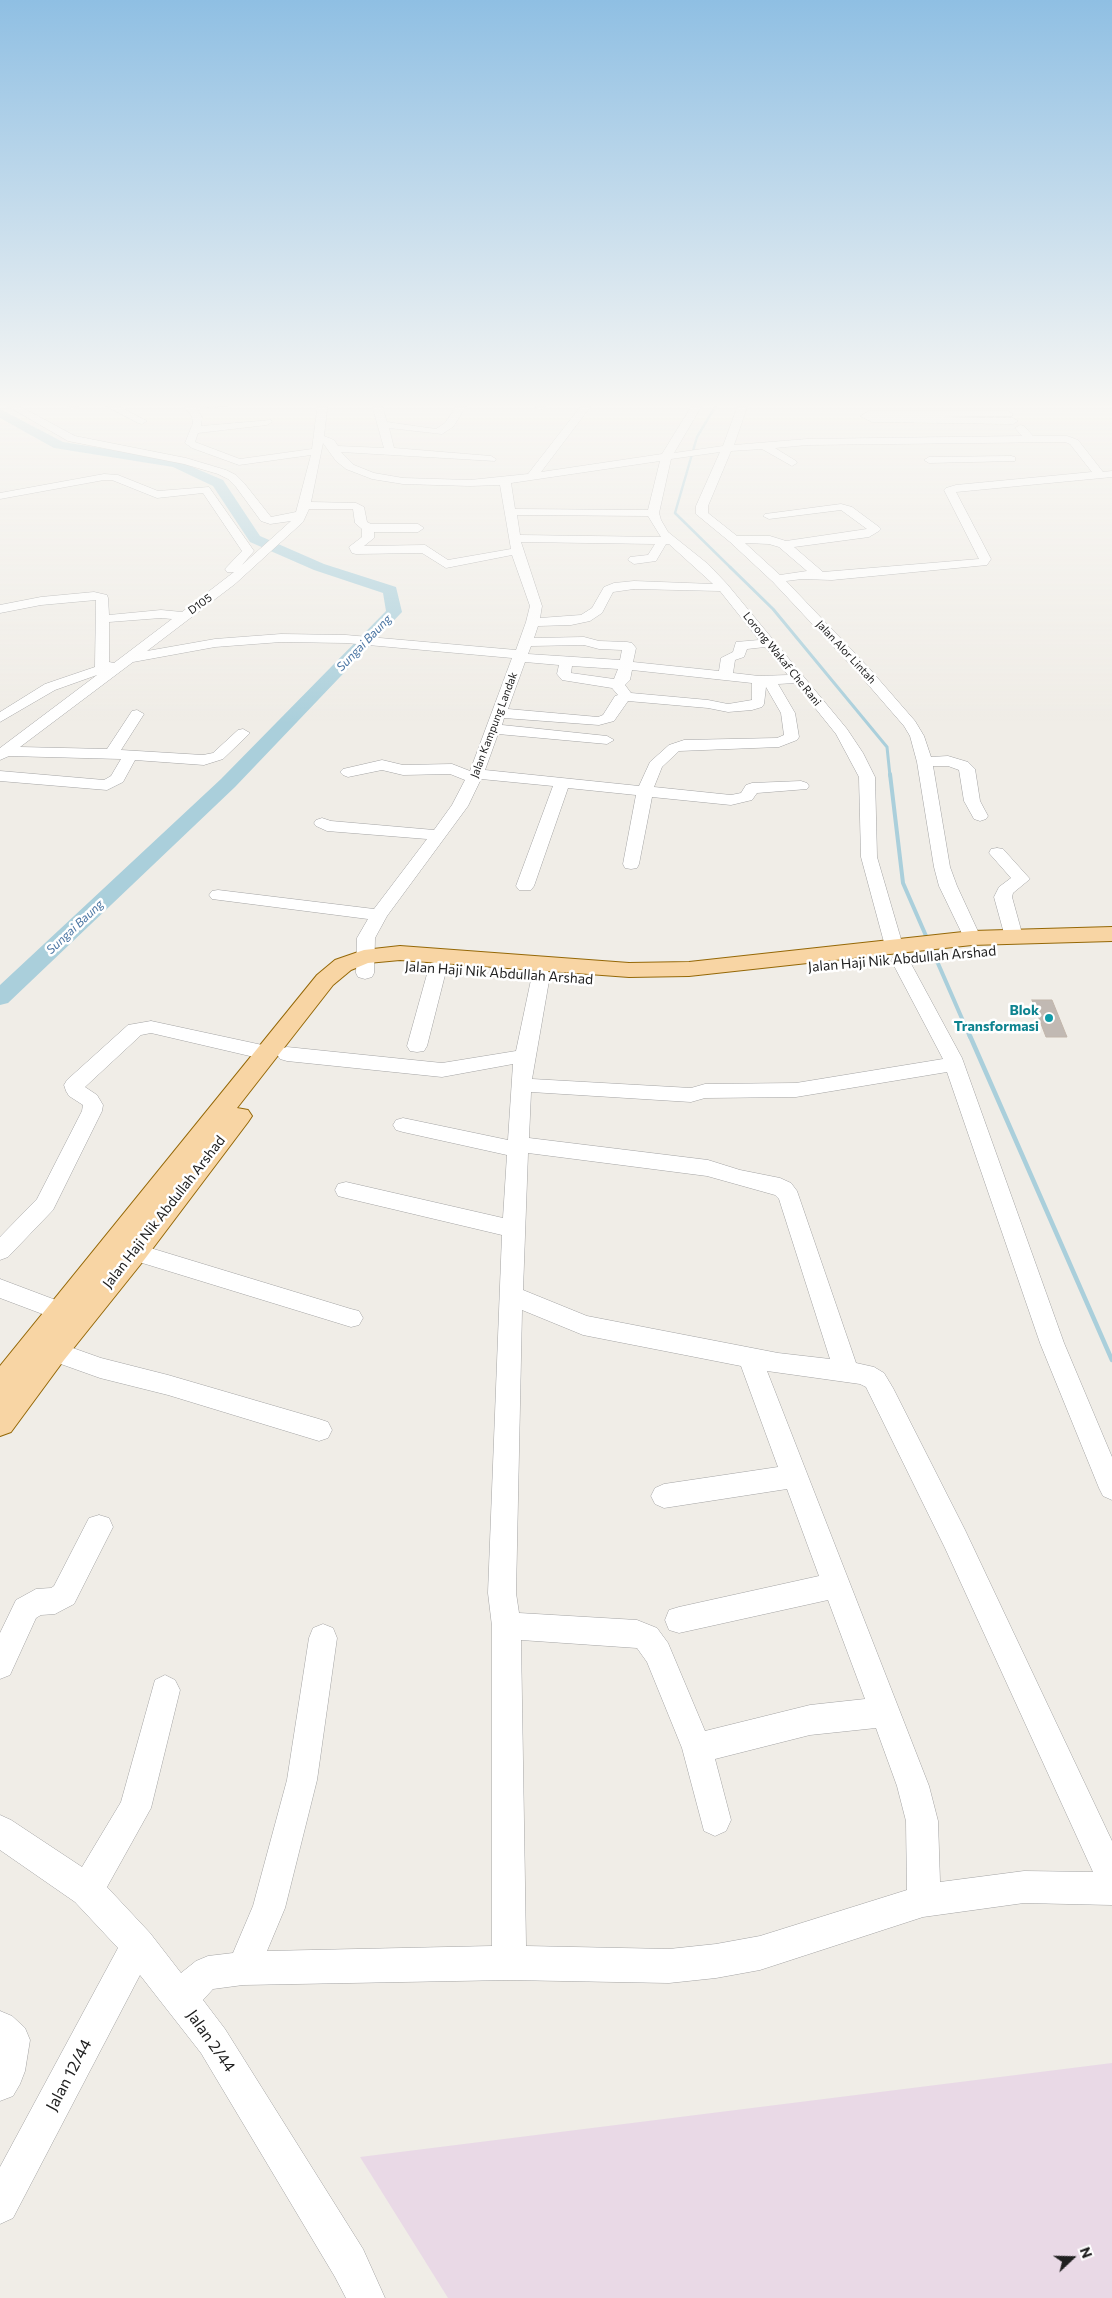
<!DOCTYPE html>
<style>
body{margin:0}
#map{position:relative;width:1112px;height:2298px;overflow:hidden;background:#f0ede7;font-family:Commissioner,sans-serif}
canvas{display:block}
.north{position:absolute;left:1047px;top:2233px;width:50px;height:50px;-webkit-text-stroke:4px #fff;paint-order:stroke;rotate:69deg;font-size:14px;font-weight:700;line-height:20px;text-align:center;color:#202020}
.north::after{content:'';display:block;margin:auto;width:18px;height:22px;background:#202020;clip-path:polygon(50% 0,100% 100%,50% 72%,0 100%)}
</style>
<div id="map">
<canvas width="1112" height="2298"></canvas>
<div class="north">N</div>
</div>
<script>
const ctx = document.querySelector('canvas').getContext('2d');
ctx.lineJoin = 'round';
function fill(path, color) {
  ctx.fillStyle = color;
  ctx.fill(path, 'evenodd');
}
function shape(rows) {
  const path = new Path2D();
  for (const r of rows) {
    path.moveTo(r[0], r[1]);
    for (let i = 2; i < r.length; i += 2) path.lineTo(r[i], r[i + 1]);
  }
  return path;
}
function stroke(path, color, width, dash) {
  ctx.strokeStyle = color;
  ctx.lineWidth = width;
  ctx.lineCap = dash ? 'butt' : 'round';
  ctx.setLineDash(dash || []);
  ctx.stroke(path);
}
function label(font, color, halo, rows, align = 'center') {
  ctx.font = font + ' Commissioner,sans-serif';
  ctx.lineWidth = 5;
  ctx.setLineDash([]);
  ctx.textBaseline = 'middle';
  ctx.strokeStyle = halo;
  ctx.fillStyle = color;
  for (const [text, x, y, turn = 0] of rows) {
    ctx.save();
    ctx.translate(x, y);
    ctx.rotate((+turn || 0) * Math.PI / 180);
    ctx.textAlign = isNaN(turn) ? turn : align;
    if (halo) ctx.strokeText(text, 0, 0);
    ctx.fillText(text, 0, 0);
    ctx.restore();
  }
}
fill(shape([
 [1112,2063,1112,2298,448,2298,360,2157]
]), '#e9d9e6');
stroke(shape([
 [718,402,697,437,675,513,731,568]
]), '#aacfdb', 2.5);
stroke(shape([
 [730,567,773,609,887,747,890,776]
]), '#aacfdb', 3);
stroke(shape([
 [890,774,903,883,970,1037]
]), '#aacfdb', 4);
stroke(shape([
 [970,1036,1112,1360]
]), '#aacfdb', 4.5);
fill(shape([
 [0,409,63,442,176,460,223,480,260,536,324,564,396,587,402,612,235,787,8,1003,0,1005,0,985,221,779,386,611,383,593,314,570,250,542,213,486,173,467,54,448,0,418,0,409]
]), '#aacfdb');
const building = shape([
 [1032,1000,1052,1000,1067,1037,1046,1037,1032,1000]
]);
fill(building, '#c1b9b3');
stroke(building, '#c1b5aa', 1);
const minor = shape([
 [0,402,12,402,75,436,186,458,226,470,236,475,244,483,271,517,296,512,311,455,239,465,192,448,185,443,193,423,192,417,181,402,247,402,242,405,196,408,202,417,201,426,271,420,272,422,267,425,198,433,195,442,240,459,312,449,318,402,328,402,324,436,334,440,338,446,384,448,371,402,381,402,387,422,436,429,445,423,459,402,469,402,453,427,442,434,389,428,394,448,491,456,496,459,495,461,341,452,354,465,374,473,403,478,470,480,528,474,584,402,594,402,541,472,662,454,694,402,704,402,674,453,723,446,739,402,749,402,734,445,807,439,1022,436,1015,428,1020,425,1024,426,1033,436,1067,436,1078,440,1103,472,1112,471,1112,477,956,492,991,559,987,565,832,580,802,579,786,581,868,667,915,721,924,736,931,757,948,756,968,762,975,769,980,801,988,816,986,819,980,821,974,819,964,801,959,770,948,766,933,766,950,867,957,886,981,938,978,942,966,942,939,886,934,867,917,762,910,736,904,726,858,673,773,582,730,542,696,514,696,506,720,452,671,459,659,513,661,520,668,532,708,564,727,584,847,729,863,753,875,777,877,857,903,946,900,950,894,951,888,950,885,946,861,857,859,777,836,734,795,683,778,684,795,713,799,737,797,740,779,747,679,751,662,767,654,787,731,795,741,793,746,785,752,783,801,781,807,783,809,786,807,789,757,793,752,800,731,805,652,797,639,864,637,868,631,869,625,868,623,864,636,795,568,788,534,886,531,890,519,890,516,886,553,786,481,779,468,806,387,916,375,938,374,973,372,977,365,979,358,977,356,973,357,938,368,919,212,899,209,895,212,891,218,890,374,909,427,839,327,831,316,826,314,823,316,820,322,818,331,821,434,830,452,805,465,780,450,774,403,775,382,770,348,777,343,775,340,772,343,769,382,760,403,765,452,764,470,771,512,658,346,643,281,642,215,647,133,662,20,747,107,749,132,711,137,710,144,714,121,750,203,755,213,753,238,730,243,729,250,733,223,759,204,765,135,760,123,782,107,790,0,781,0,771,104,780,111,776,121,759,9,756,0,760,0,748,97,675,55,690,0,722,0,712,45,684,95,667,96,600,41,605,0,613,0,605,41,597,94,592,107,595,108,598,109,615,161,610,182,612,234,572,227,572,225,569,242,551,203,493,157,498,112,480,104,480,0,499,0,493,104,474,118,475,158,491,209,487,254,551,242,565,291,521,270,524,261,521,236,487,228,479,218,474,184,464,68,441,0,402],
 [1065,442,1070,444,1092,472,956,485,946,488,944,490,979,559,823,572,794,547,869,537,879,531,881,529,879,527,852,507,841,504,765,514,763,516,769,519,841,510,867,529,786,541,770,536,737,536,708,513,708,506,731,451,762,449,792,466,797,463,796,461,775,448,807,445,1065,442],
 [323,443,336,461,346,469,372,479,403,484,470,486,500,485,511,549,448,560,425,545,364,546,374,538,374,532,418,532,424,528,418,524,371,524,367,522,364,507,356,503,311,502,323,443],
 [660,461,648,510,515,509,511,483,660,461],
 [309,509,353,509,355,523,362,529,362,537,349,547,352,553,356,554,422,553,446,568,512,555,530,606,526,622,516,650,346,635,281,634,215,639,147,651,235,584,303,522,309,509],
 [517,515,648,516,661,537,520,535,517,515],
 [521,542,655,544,648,555,630,557,628,560,634,564,656,561,666,544,669,544,713,584,634,581,614,583,604,587,592,608,581,615,540,618,542,606,521,542],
 [745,543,769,544,779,547,807,571,780,575,745,543],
 [634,589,720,591,759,640,736,642,733,652,721,658,719,671,633,662,636,648,632,643,627,642,599,641,584,637,534,638,538,626,571,625,590,621,602,613,613,592,634,589],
 [161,618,172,619,114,663,109,662,109,622,161,618],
 [584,645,599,649,622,650,620,660,528,654,531,646,584,645],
 [765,647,788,675,759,676,733,673,735,660,744,657,747,649,765,647],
 [525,662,559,665,557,674,562,680,612,688,618,695,615,696,603,715,598,717,508,709,525,662],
 [572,666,618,669,614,679,571,673,572,666],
 [632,670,752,683,752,700,728,704,708,700,631,693,625,685,630,680,632,670],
 [766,687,781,713,784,735,777,738,684,740,669,745,650,762,639,786,485,770,498,734,607,744,614,740,607,736,502,725,504,718,599,725,614,721,628,701,708,708,728,712,752,710,762,707,764,704,766,687],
 [58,402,93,402,72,408,58,402],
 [98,402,111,402,147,421,142,424,138,423,98,402],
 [539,402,549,402,543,409,540,410,535,407,539,402],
 [869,411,1008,411,1013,414,1012,416,944,417,1013,418,1018,421,1013,424,872,422,860,416,869,411],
 [1011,456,1015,457,1015,461,929,463,924,460,929,457,1011,456],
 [997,848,1003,849,1030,879,1013,893,1012,897,1023,937,1020,941,1014,942,1008,941,1005,937,994,897,999,887,1011,878,989,853,991,849,997,848],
 [900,954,906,956,909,960,962,1058,1064,1343,1112,1457,1112,1500,1103,1496,1099,1488,1040,1343,947,1072,796,1097,705,1098,691,1102,531,1092,529,1138,708,1160,740,1170,780,1178,791,1183,797,1191,856,1363,874,1367,884,1373,893,1388,965,1530,1112,1841,1112,1905,1024,1903,923,1917,760,1970,716,1978,669,1983,509,1980,243,1985,213,1989,203,2000,225,2029,363,2249,385,2298,346,2298,335,2277,201,2053,140,1975,13,2218,0,2224,0,2167,118,1948,75,1902,0,1850,0,1815,11,1820,82,1867,121,1802,155,1680,165,1675,175,1680,180,1690,151,1808,107,1887,150,1933,181,1973,196,1961,208,1956,233,1953,253,1906,287,1780,309,1638,313,1628,323,1624,333,1628,337,1638,317,1780,285,1908,267,1951,492,1946,492,1626,488,1593,502,1235,346,1198,338,1196,335,1190,338,1184,346,1182,503,1218,507,1155,403,1132,396,1130,393,1125,396,1120,403,1118,508,1140,513,1064,442,1077,287,1061,280,1059,277,1054,280,1049,287,1047,442,1063,516,1051,532,975,534,971,541,969,548,971,550,975,532,1079,691,1088,705,1084,796,1083,943,1059,891,960,894,956,900,954],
 [528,1153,707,1176,775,1195,779,1199,830,1359,778,1353,587,1316,523,1290,528,1153],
 [522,1310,583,1335,741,1366,778,1467,664,1484,655,1488,651,1496,655,1504,664,1508,787,1489,819,1576,679,1607,669,1610,665,1620,669,1630,679,1633,828,1600,865,1699,810,1705,705,1731,668,1643,657,1628,637,1620,519,1613,516,1593,522,1310],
 [767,1371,860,1384,866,1387,945,1548,1093,1872,1024,1871,940,1882,938,1821,929,1786,767,1371],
 [521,1640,637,1648,647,1662,682,1748,704,1831,715,1836,726,1831,731,1820,715,1759,810,1735,876,1728,897,1786,906,1821,907,1890,760,1936,716,1944,669,1949,526,1946,521,1640],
 [438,961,445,963,447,967,427,1046,424,1051,417,1052,410,1051,407,1046,429,967,431,963,438,961],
 [151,1021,267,1046,274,1048,277,1053,274,1058,267,1060,151,1033,141,1035,85,1087,97,1095,103,1105,102,1111,53,1210,8,1257,0,1260,0,1237,37,1199,82,1111,83,1105,69,1096,66,1091,64,1085,67,1080,128,1025,151,1021],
 [134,1243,351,1309,359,1311,363,1318,359,1325,351,1327,126,1258,123,1252,126,1246,134,1243],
 [0,1279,69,1305,73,1312,69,1319,61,1321,0,1298,0,1279],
 [53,1341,101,1358,168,1375,319,1419,328,1422,332,1430,328,1438,319,1441,168,1395,100,1378,44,1358,41,1351,44,1344,53,1341],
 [99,1515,109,1518,113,1527,74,1604,55,1614,41,1615,36,1618,10,1675,0,1679,0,1633,16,1600,36,1589,51,1588,54,1586,89,1518,99,1515],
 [0,2011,12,2016,25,2028,30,2040,25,2071,20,2084,13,2096,0,2101,0,2011]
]);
const major = shape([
 [1112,927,1112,941,972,945,689,976,629,977,400,960,368,963,351,970,333,985,237,1108,248,1110,252,1116,248,1122,144,1260,64,1360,11,1432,0,1436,0,1366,317,975,335,960,364,950,400,946,629,963,689,962,972,931,1112,927]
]);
stroke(minor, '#a4a4a4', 1);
stroke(major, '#956807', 2);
fill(minor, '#fff');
fill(major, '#f8d5a4');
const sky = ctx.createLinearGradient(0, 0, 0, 724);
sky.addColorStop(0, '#8fbfe3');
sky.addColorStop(0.56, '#f8f7f4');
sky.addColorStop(1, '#f8f7f400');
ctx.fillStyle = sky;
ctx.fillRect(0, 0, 1112, 724);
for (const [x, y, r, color] of [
 [1049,1018,5,"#0f9aa8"]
]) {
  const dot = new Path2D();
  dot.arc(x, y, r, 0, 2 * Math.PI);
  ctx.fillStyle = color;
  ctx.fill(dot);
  stroke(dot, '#fff', 2);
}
label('11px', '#202020', '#fff', [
 ["D105",200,604,-36],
 ["Jalan Alor Lintah",846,652,47],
 ["Lorong Wakaf Che Rani",782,659,51],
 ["Jalan Kampung Landak",494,725,-69]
]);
label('italic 12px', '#4d77a4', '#fff', [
 ["Sungai Baung",364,643,-46],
 ["Sungai Baung",75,927,-43]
]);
label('14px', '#202020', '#fff', [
 ["Jalan Haji Nik Abdullah Arshad",902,959,-5],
 ["Jalan Haji Nik Abdullah Arshad",499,973,4],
 ["Jalan Haji Nik Abdullah Arshad",164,1212,-52]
]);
label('bold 14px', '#0d838f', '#fff', [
 ["Blok",1039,1010],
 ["Transformasi",1039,1026]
], 'right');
label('16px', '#202020', '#fff', [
 ["Jalan 2/44",211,2041,55],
 ["Jalan 12/44",69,2075,-62]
]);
</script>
